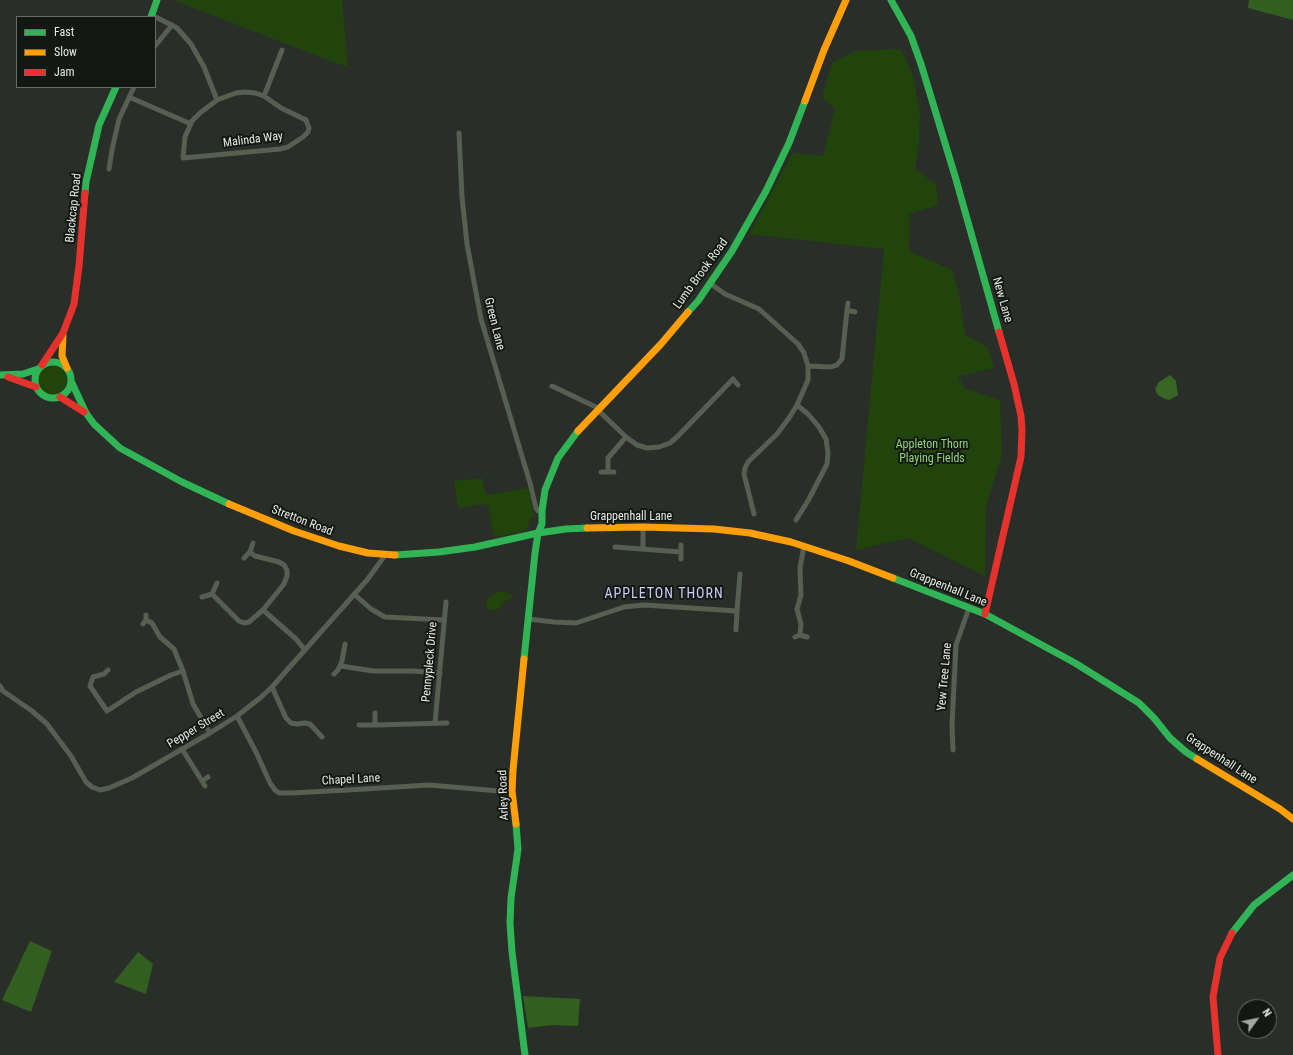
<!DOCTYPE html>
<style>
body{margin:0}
#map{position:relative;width:1293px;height:1055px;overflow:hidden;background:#2a2e29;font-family:"Roboto Condensed",sans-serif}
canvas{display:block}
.legend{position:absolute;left:16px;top:16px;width:140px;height:72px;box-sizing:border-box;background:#141813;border:1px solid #676c66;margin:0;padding:5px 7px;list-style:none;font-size:12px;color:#e4e9e3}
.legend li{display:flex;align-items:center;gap:8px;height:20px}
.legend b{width:20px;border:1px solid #676c66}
.north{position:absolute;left:1237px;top:999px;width:40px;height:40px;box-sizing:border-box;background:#141813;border:1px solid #676c66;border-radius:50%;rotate:57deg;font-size:11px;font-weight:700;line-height:16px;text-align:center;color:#e4e9e3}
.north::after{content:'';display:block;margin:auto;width:14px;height:18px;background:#a3a8a2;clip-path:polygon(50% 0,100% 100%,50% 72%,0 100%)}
</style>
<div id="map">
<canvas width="1293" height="1055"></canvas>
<ul class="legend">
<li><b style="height:5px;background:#30b455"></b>Fast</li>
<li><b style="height:5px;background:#ff9f0a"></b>Slow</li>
<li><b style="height:5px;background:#e5322d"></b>Jam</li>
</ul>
<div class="north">N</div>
</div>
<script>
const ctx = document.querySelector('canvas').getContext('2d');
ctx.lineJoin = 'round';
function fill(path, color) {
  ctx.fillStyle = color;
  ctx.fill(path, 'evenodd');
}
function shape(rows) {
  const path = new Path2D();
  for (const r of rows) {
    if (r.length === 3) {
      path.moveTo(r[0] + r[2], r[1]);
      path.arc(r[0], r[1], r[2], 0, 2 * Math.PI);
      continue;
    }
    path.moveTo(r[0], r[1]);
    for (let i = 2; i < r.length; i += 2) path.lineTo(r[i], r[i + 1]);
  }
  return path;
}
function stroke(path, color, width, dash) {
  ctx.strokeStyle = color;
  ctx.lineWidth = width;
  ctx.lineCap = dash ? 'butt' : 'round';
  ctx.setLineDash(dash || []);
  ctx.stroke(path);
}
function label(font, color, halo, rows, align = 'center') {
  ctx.font = font + ' "Roboto Condensed",sans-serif';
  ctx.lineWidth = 4;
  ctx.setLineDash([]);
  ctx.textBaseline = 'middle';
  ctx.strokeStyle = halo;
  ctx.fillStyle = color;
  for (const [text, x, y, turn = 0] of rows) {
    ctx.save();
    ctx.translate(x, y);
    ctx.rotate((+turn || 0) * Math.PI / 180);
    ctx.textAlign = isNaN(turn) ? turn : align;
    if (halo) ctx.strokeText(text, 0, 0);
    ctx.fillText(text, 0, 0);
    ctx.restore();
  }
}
fill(shape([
 [173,0,342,0,348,67,335,63],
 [901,49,912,73,920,110,919,140,915,169,936,184,938,205,910,214,909,251,952,270,960,299,965,335,988,347,994,368,958,376,965,389,1000,400,1002,455,986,506,985,576,908,538,856,550,884,249,749,234,793,153,823,156,835,109,822,97,832,63,855,51],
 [52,380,15],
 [482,478,486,495,529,488,534,517,529,519,530,524,525,531,494,537,488,506,483,504,458,508,454,481],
 [496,592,506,592,511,595,512,597,510,600,508,599,505,601,497,610,492,610,487,609,486,604,489,597]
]), '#20440c');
fill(shape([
 [1249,0,1293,0,1293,20,1248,8],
 [30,941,52,951,31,1012,2,1000],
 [138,952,153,964,146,994,114,982],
 [523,996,580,999,578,1026,552,1025,528,1028]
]), '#325e1f');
fill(shape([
 [1170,375,1176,381,1178,395,1169,400,1165,399,1158,395,1155,389,1159,382]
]), '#386624');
stroke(shape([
 [152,15,177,28,191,44,204,67,217,100],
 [155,46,172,25],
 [245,92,255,93,264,96,281,108,306,120,309,128,308,132,303,137,288,147,280,149,183,158,185,137,192,121,200,113,217,100,236,93,245,92],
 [264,96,282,50],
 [129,97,191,124],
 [459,133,462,197,467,244,481,319,530,483,536,508,538,511,542,511],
 [109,169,112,150,119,119,134,87],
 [711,284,725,294,759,309,798,344,804,353,808,366,808,380,797,405,789,418,777,434,748,462,745,468,744,474,754,514],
 [848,303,847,310,855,312],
 [808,366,831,367,837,365,842,359,847,310],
 [552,386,598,408],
 [597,409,626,437,637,445,647,448,659,447,670,443,678,436,733,379,738,385],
 [601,472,614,472],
 [608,472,608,458,626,437],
 [796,520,809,499,827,464,828,453,826,439,819,427,808,414,797,405],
 [615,547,681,552],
 [643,549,643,527],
 [244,558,250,552,253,543],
 [681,559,681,545],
 [212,594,239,621,244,623,249,622,263,610,284,584,287,576,287,570,284,565,279,562,255,556,250,552],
 [354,594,371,609,385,617,444,620],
 [202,597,212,594,217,583],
 [263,610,296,639,305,650],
 [737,611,740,574],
 [528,619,554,622,576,623,624,607,644,605,737,611,736,630],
 [146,620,152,623,160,637,174,649,183,671,193,704,210,733],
 [143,624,146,620,146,615],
 [800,635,801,624,797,609,801,595,800,568,804,546],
 [795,637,800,635,807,637],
 [341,666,373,671,412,671,440,673],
 [108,670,104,674,93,677,90,686,107,711,136,692,171,675,183,671],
 [334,674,338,670,342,661,345,644],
 [0,686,3,691,32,711,47,724,71,756,86,782,92,787,100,790,109,788,132,778,210,733,237,716,260,698,272,687,367,580,386,554],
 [272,687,286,718,291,723,297,724,305,723,310,724,322,737],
 [237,716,256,752,270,783,275,790,279,793,291,793,348,790,429,785,499,791,512,791],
 [435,723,446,602],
 [359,725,375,725,375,713],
 [375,725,447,723],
 [182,749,202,781],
 [953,750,952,725,956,645,969,608],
 [205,786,202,781,208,777]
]), '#565f52', 5);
stroke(shape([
 [891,0,911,36,921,64,955,176,999,332],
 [151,17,157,0],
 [85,193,86,182,99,125,116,87],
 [688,312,698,301,732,251,766,191,789,143,805,101],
 [53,380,18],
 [0,375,23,374,38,369],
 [71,381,86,413,94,424,120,448,182,482,229,504],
 [395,555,439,552,475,547,538,533,566,529,587,528],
 [893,578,985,614,1075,663,1139,703,1154,718,1170,738,1186,752,1197,759],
 [524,659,535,553,538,533,542,524,542,511,545,490,558,458,578,431],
 [516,824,518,849,511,898,510,923,512,952,525,1055],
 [1232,933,1254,905,1293,875]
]), '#30b455', 7);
stroke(shape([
 [805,101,824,50,846,0],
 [63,335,62,356,67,368],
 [578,431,661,344,688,312],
 [229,504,294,531,339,546,368,553,395,555],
 [587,528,643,527,714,529,750,533,791,542,849,561,893,578],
 [1197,759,1280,809,1293,819],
 [516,824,512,791,513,770,524,659]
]), '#ff9f0a', 7);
stroke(shape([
 [42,365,63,333,74,304,79,266,85,193],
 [8,377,36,387],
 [60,397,84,412],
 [985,614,1021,457,1022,430,1021,416,1014,384,999,332],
 [1218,1055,1213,997,1220,958,1232,933]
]), '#e5322d', 7);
label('12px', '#e4e9e3', '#141813', [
 ["Malinda Way",253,140,-7],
 ["Blackcap Road",74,208,-84],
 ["Lumb Brook Road",701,274,-54],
 ["New Lane",1002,300,74],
 ["Green Lane",494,324,76],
 ["Grappenhall Lane",631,517],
 ["Stretton Road",302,521,21],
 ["Grappenhall Lane",948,588,22],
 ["Pennypleck Drive",430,662,-85],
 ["Yew Tree Lane",945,677,-85],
 ["Pepper Street",196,729,-31],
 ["Grappenhall Lane",1221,759,33],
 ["Chapel Lane",351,780,-3],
 ["Arley Road",504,795,-92]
]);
label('12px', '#90d676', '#141813', [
 ["Appleton Thorn",932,445],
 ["Playing Fields",932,459]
]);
ctx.letterSpacing = '1px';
label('14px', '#cdcbf6', '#141813', [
 ["APPLETON THORN",664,594]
]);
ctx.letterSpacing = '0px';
</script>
